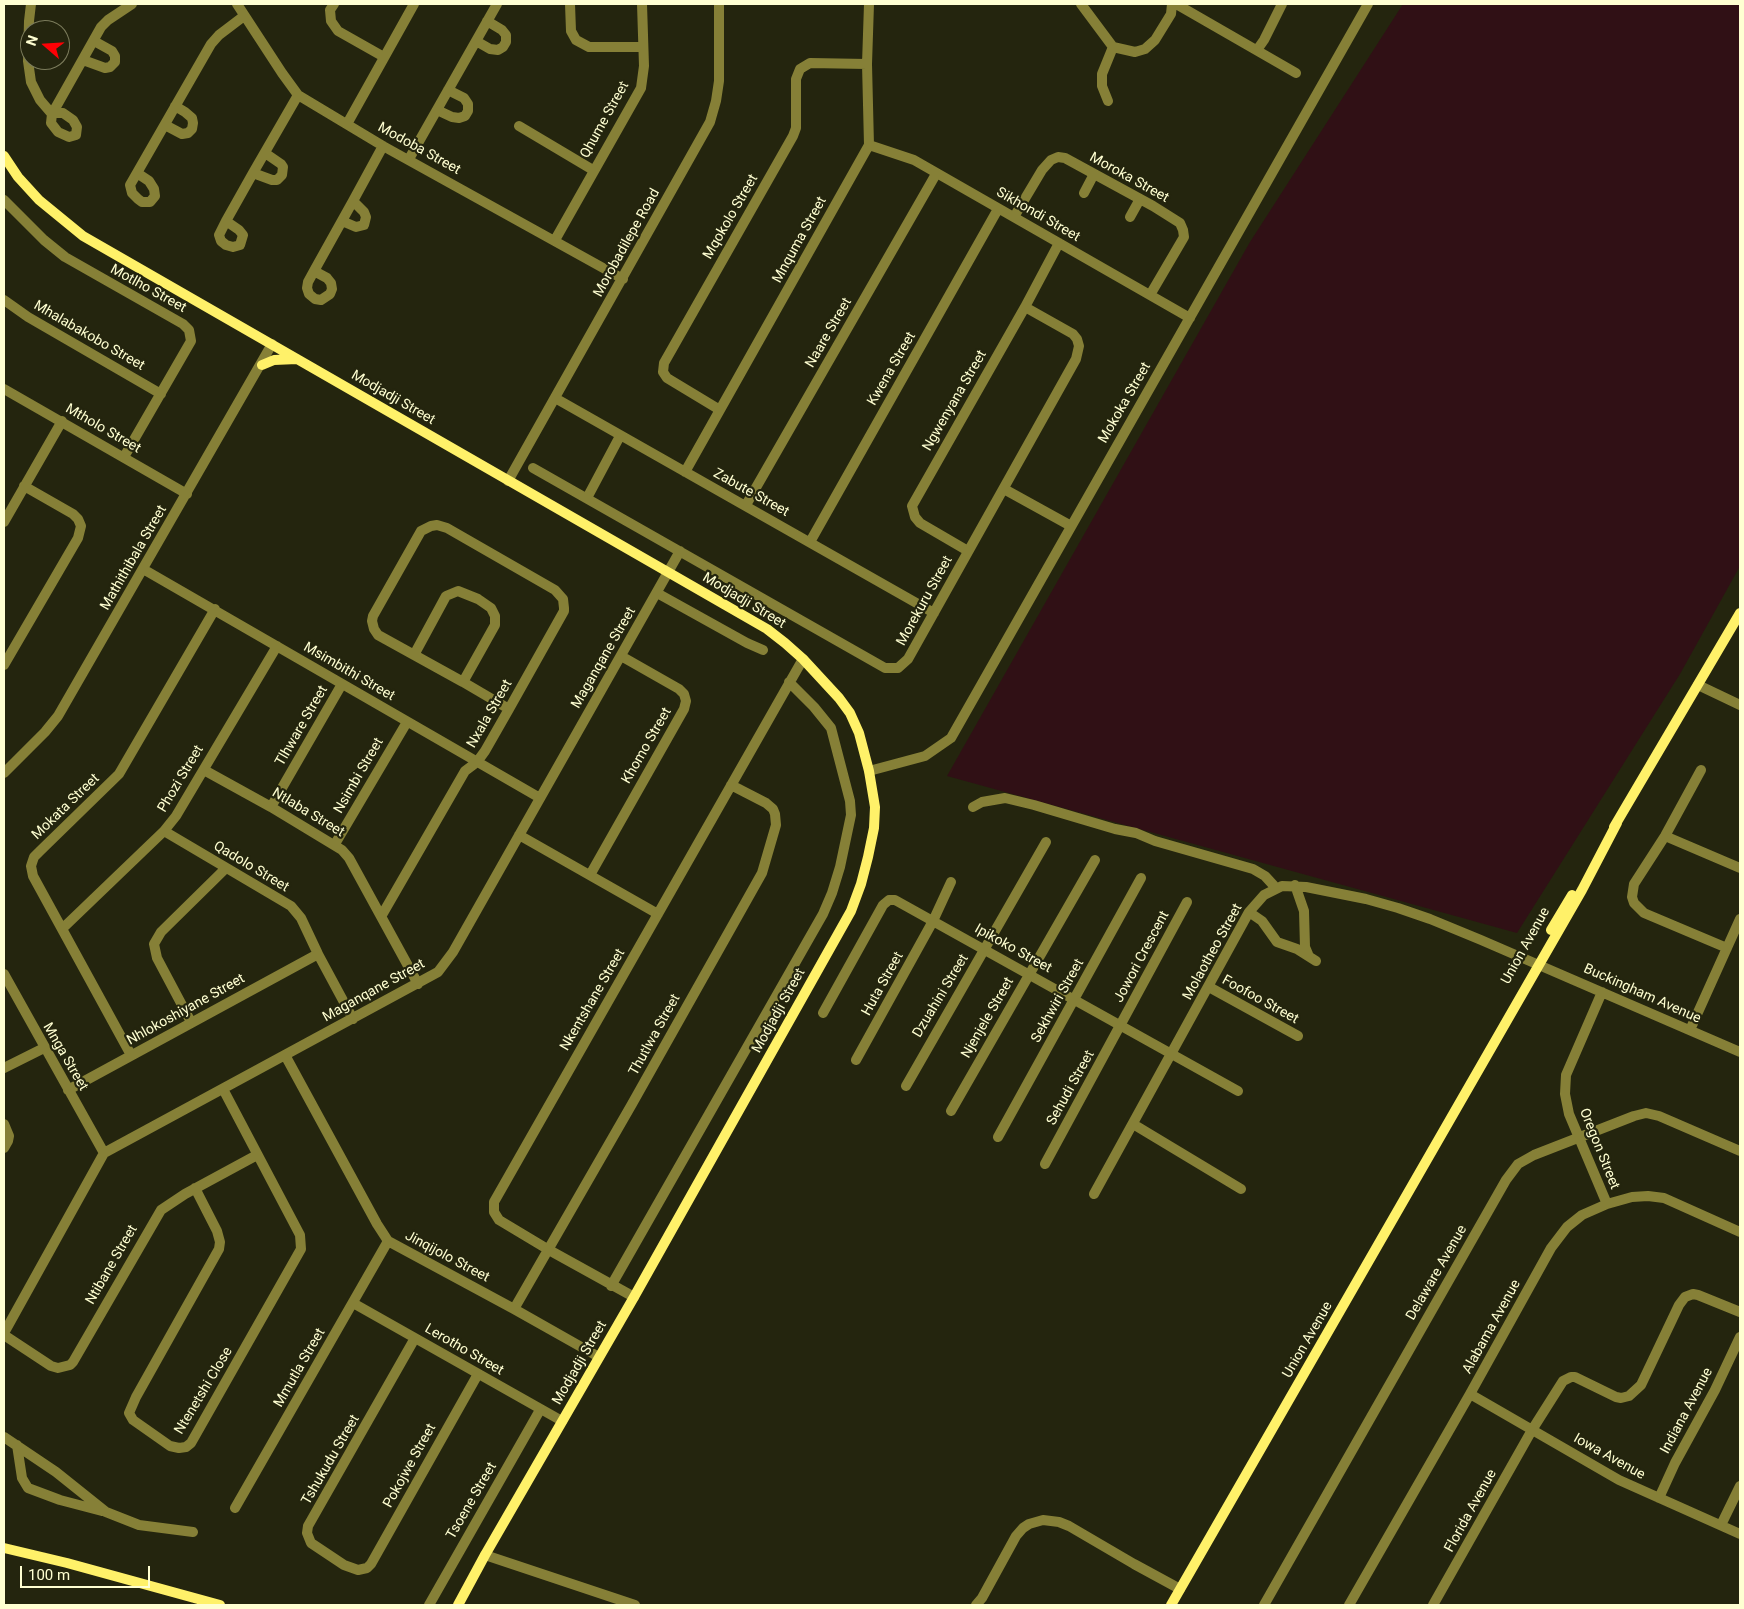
<!DOCTYPE html>
<style>
body{margin:0}
#map{position:relative;width:1744px;height:1609px;overflow:hidden;background:#24250e;font-family:Roboto,sans-serif}
canvas{display:block}
.frame{position:absolute;inset:0;border:5px solid #ffffd2;pointer-events:none}
.north{position:absolute;left:20px;top:20px;width:50px;height:50px;box-sizing:border-box;background:#24250e;border:1px solid #7c7c5c;border-radius:50%;rotate:289deg;font-size:14px;font-weight:700;line-height:20px;text-align:center;color:#ffffd2}
.north::after{content:'';display:block;margin:auto;width:18px;height:22px;background:#fd0005;clip-path:polygon(50% 0,100% 100%,50% 72%,0 100%)}
.scale{position:absolute;left:20px;top:1566px;width:130px;height:22px;box-sizing:border-box;border:2px solid #ffffd2;border-top:0;padding-left:6px;font-size:15px;line-height:18px;white-space:nowrap;color:#ffffd2;-webkit-text-stroke:4px #24250e;paint-order:stroke}
</style>
<div id="map">
<canvas width="1744" height="1609"></canvas>
<div class="frame"></div>
<div class="north">N</div>
<div class="scale">100 m</div>
</div>
<script>
const ctx = document.querySelector('canvas').getContext('2d');
ctx.lineJoin = 'round';
function fill(path, color) {
  ctx.fillStyle = color;
  ctx.fill(path, 'evenodd');
}
function shape(rows) {
  const path = new Path2D();
  for (const r of rows) {
    path.moveTo(r[0], r[1]);
    for (let i = 2; i < r.length; i += 2) path.lineTo(r[i], r[i + 1]);
  }
  return path;
}
function stroke(path, color, width, dash) {
  ctx.strokeStyle = color;
  ctx.lineWidth = width;
  ctx.lineCap = dash ? 'butt' : 'round';
  ctx.setLineDash(dash || []);
  ctx.stroke(path);
}
function label(font, color, halo, rows, align = 'center') {
  ctx.font = font + ' Roboto,sans-serif';
  ctx.lineWidth = 4.5;
  ctx.setLineDash([]);
  ctx.textBaseline = 'middle';
  ctx.strokeStyle = halo;
  ctx.fillStyle = color;
  for (const [text, x, y, turn = 0] of rows) {
    ctx.save();
    ctx.translate(x, y);
    ctx.rotate((+turn || 0) * Math.PI / 180);
    ctx.textAlign = isNaN(turn) ? turn : align;
    if (halo) ctx.strokeText(text, 0, 0);
    ctx.fillText(text, 0, 0);
    ctx.restore();
  }
}
fill(shape([
 [1403,4,1740,4,1740,566,1680,674,1517,933,947,776,1250,242]
]), '#301015');
stroke(shape([
 [31,4,29,21,28,61,31,82,40,100,52,114],
 [237,4,282,73,298,95,383,146,623,279],
 [334,4,330,10,331,21,338,31,384,57],
 [570,4,571,31,576,40,589,47,642,47],
 [1081,4,1113,47,1135,52,1145,49,1155,40,1171,14,1172,4],
 [1176,4,1296,73],
 [476,41,490,49,498,50,503,47,506,42,506,35,502,30,487,21],
 [1257,50,1264,40,1282,4],
 [83,60,105,68,110,67,115,62,115,56,112,51,94,41],
 [1108,101,1102,86,1102,74,1113,47],
 [437,110,452,117,459,118,465,116,468,111,468,104,464,98,448,90],
 [52,114,56,113,63,113,73,120,77,127,76,135,69,137,58,132,51,123,52,114,101,27,108,20,132,4],
 [347,124,414,4],
 [165,125,182,134,188,133,192,129,193,123,192,118,185,112,175,106],
 [519,126,593,170],
 [869,145,914,160,1190,318],
 [409,159,497,4],
 [137,173,149,181,154,189,155,196,150,202,142,202,138,199,132,193,130,185,211,44,219,35,244,16],
 [253,173,272,180,277,180,282,175,283,167,281,164,265,153],
 [1084,193,1094,174],
 [4,200,44,240,65,257,183,324,189,330,191,341,124,457],
 [1014,217,1042,170,1051,160,1058,157,1065,158,1153,206,1180,223,1183,230,1184,237,1150,295],
 [1130,217,1140,199],
 [226,221,239,230,243,235,240,245,233,247,226,245,221,241,219,235,226,221,253,173,298,95],
 [342,221,356,227,364,225,366,217,364,212,353,201],
 [555,240,641,88,644,66,642,4],
 [314,271,327,278,331,283,332,289,330,294,321,300,315,299,309,294,307,288,308,282,314,271,353,201,383,146],
 [4,300,28,317,161,394],
 [4,389,187,494],
 [555,398,934,613],
 [720,410,667,378,663,372,664,363,793,136,796,128,796,79,800,69,810,63,867,64],
 [533,468,885,668,898,668,908,659,1076,359,1079,346,1077,339,1073,334,1025,307],
 [685,472,869,145,867,64,869,4],
 [508,481,710,122,716,101,719,81,719,4],
 [1004,489,1071,526],
 [587,498,620,436],
 [746,505,936,174],
 [4,522,62,421],
 [810,542,998,209],
 [968,551,920,523,915,517,912,506,1025,307,1059,243],
 [143,569,540,798],
 [657,593,747,643,763,650],
 [414,655,446,596,458,591,478,599,491,608,495,616,495,625,463,682],
 [4,665,78,538,81,526,78,519,73,514,24,486],
 [1698,685,1740,705],
 [204,770,271,807,342,850,349,858,418,984],
 [1701,770,1665,836,1634,884,1632,897,1634,903,1644,913,1727,948],
 [869,771,925,756,951,738,1368,4],
 [4,773,45,732,58,716,272,344],
 [271,807,342,684],
 [973,807,982,802,1005,798,1034,805,1115,829,1136,833,1155,841,1253,869,1265,876,1276,888],
 [164,831,291,906,301,918,318,954,353,1019],
 [519,835,658,914],
 [1665,836,1740,868],
 [335,844,407,722],
 [590,875,684,709,686,701,684,694,679,689,621,656],
 [1295,885,1304,911,1305,947,1308,954],
 [1249,912,1262,921,1277,942,1297,949,1316,961],
 [382,915,465,771,477,762,485,751,509,709,564,611,564,608,563,599,555,590,447,528,437,525,431,526,421,531,373,616,372,621,374,629,378,635,463,682,509,709],
 [63,928,164,831,176,816,277,646],
 [4,974,104,1153],
 [1209,987,1298,1036],
 [1602,992,1566,1075,1565,1094,1569,1114,1607,1204],
 [823,1013,883,905,889,900,895,900,1238,1091],
 [191,1022,157,958,154,944,161,932,226,868],
 [1690,1030,1740,919],
 [131,1055,33,876,31,866,34,857,40,851,119,774,215,609],
 [285,1055,377,1224,388,1241,514,1309,599,1357],
 [856,1060,933,921,951,882],
 [4,1068,44,1048],
 [906,1086,1046,842],
 [68,1090,318,954],
 [951,1111,1095,860],
 [4,1124,9,1136,8,1141,4,1148],
 [1133,1124,1241,1189],
 [998,1137,1141,878],
 [1045,1164,1187,902],
 [195,1188,217,1231,220,1242,219,1249,136,1397,129,1413,133,1420,170,1446,179,1448,186,1447,191,1443,301,1249,300,1235,223,1089],
 [1094,1194,1249,912,1264,895,1282,886,1306,887,1366,899,1398,908,1430,919,1481,940,1740,1052],
 [611,1286,823,914,832,893,840,867,851,815,850,801,831,728,814,707,789,682],
 [634,1297,549,1250,499,1220,494,1212,494,1202,803,659],
 [353,1303,562,1421],
 [514,1309,632,1104,762,873,776,825,775,814,773,809,766,803,731,785],
 [4,1333,104,1153,438,972,453,952,680,551],
 [4,1335,51,1366,58,1368,70,1365,73,1362,161,1210,185,1194,257,1155],
 [415,1338,308,1526,307,1533,311,1543,344,1565,358,1570,367,1568,371,1564,478,1374],
 [1470,1394,1619,1480,1740,1534],
 [4,1437,56,1472,106,1512,139,1525,193,1532],
 [17,1445,22,1478,28,1488,60,1500,102,1511],
 [1659,1498,1675,1463,1715,1390,1740,1337],
 [235,1508,388,1241],
 [1721,1525,1740,1486],
 [485,1555,635,1605],
 [429,1605,540,1410],
 [976,1605,982,1598,1016,1536,1023,1528,1029,1524,1043,1520,1059,1522,1069,1526,1134,1564,1180,1589],
 [1264,1605,1506,1180,1518,1164,1534,1155,1634,1116,1646,1113,1659,1116,1740,1151],
 [1349,1605,1470,1394,1551,1248,1567,1227,1582,1215,1607,1204,1632,1197,1648,1196,1664,1198,1740,1232],
 [1433,1605,1532,1430,1563,1381,1571,1377,1575,1377,1616,1397,1621,1398,1629,1396,1641,1385,1679,1305,1685,1297,1693,1294,1698,1295,1740,1312]
]), '#868037', 10);
stroke(shape([
 [4,156,18,177,39,200,83,236,767,629,785,643,803,659,839,698,850,713,859,733,869,771,875,807,874,828,868,857,861,884,851,911,634,1297,485,1555,458,1605],
 [262,365,274,360,297,359],
 [1614,827,1740,613],
 [1551,930,1572,895],
 [4,1548,67,1563,220,1605],
 [1171,1605,1582,890,1617,823]
]), '#fff169', 10);
label('14px', '#ffffd2', '#24250e', [
 ["Qhume Street",605,120,-61],
 ["Modoba Street",419,149,29],
 ["Moroka Street",1129,178,29],
 ["Sikhondi Street",1038,215,30],
 ["Mqokolo Street",731,217,-60],
 ["Mnquma Street",800,240,-61],
 ["Morobadilepe Road",627,243,-61],
 ["Motlho Street",148,289,29],
 ["Naare Street",829,333,-60],
 ["Mhalabakobo Street",89,336,30],
 ["Kwena Street",892,369,-60],
 ["Modjadji Street",393,398,30],
 ["Ngwenyana Street",955,401,-60],
 ["Mokoka Street",1125,403,-60],
 ["Mtholo Street",103,429,30],
 ["Zabute Street",751,493,29],
 ["Mathithibala Street",134,558,-60],
 ["Modjadji Street",744,601,31],
 ["Morekuru Street",925,601,-61],
 ["Maganqane Street",604,658,-60],
 ["Msimbithi Street",349,672,30],
 ["Nxala Street",490,714,-60],
 ["Tlhware Street",302,726,-60],
 ["Khomo Street",647,746,-60],
 ["Nsimbi Street",359,776,-60],
 ["Phozi Street",181,779,-59],
 ["Mokata Street",66,807,-44],
 ["Ntlaba Street",308,813,31],
 ["Qadolo Street",251,867,31],
 ["Union Avenue",1526,946,-61],
 ["Ipikoko Street",1013,949,29],
 ["Molaotheo Street",1213,952,-61],
 ["Jowori Crescent",1142,957,-62],
 ["Huta Street",883,984,-61],
 ["Maganqane Street",374,991,-29],
 ["Buckingham Avenue",1642,994,24],
 ["Dzuahini Street",941,996,-59],
 ["Nkentshane Street",593,1000,-60],
 ["Foofoo Street",1260,1000,29],
 ["Sekhwiri Street",1058,1001,-61],
 ["Nhlokoshiyane Street",186,1010,-29],
 ["Modjadji Street",779,1011,-61],
 ["Njenjele Street",988,1018,-60],
 ["Thutlwa Street",655,1035,-61],
 ["Mnga Street",65,1057,60],
 ["Sehudi Street",1071,1088,-61],
 ["Oregon Street",1599,1149,68],
 ["Jinqijolo Street",447,1257,28],
 ["Ntibane Street",112,1265,-60],
 ["Delaware Avenue",1437,1273,-60],
 ["Alabama Avenue",1492,1327,-61],
 ["Union Avenue",1308,1340,-60],
 ["Lerotho Street",464,1350,30],
 ["Modjadji Street",580,1363,-60],
 ["Mmutla Street",300,1368,-60],
 ["Ntenetshi Close",204,1391,-59],
 ["Indiana Avenue",1687,1411,-62],
 ["Iowa Avenue",1609,1457,29],
 ["Tshukudu Street",331,1460,-60],
 ["Pokojwe Street",410,1466,-61],
 ["Tsoene Street",472,1501,-60],
 ["Florida Avenue",1471,1511,-61]
]);
</script>
